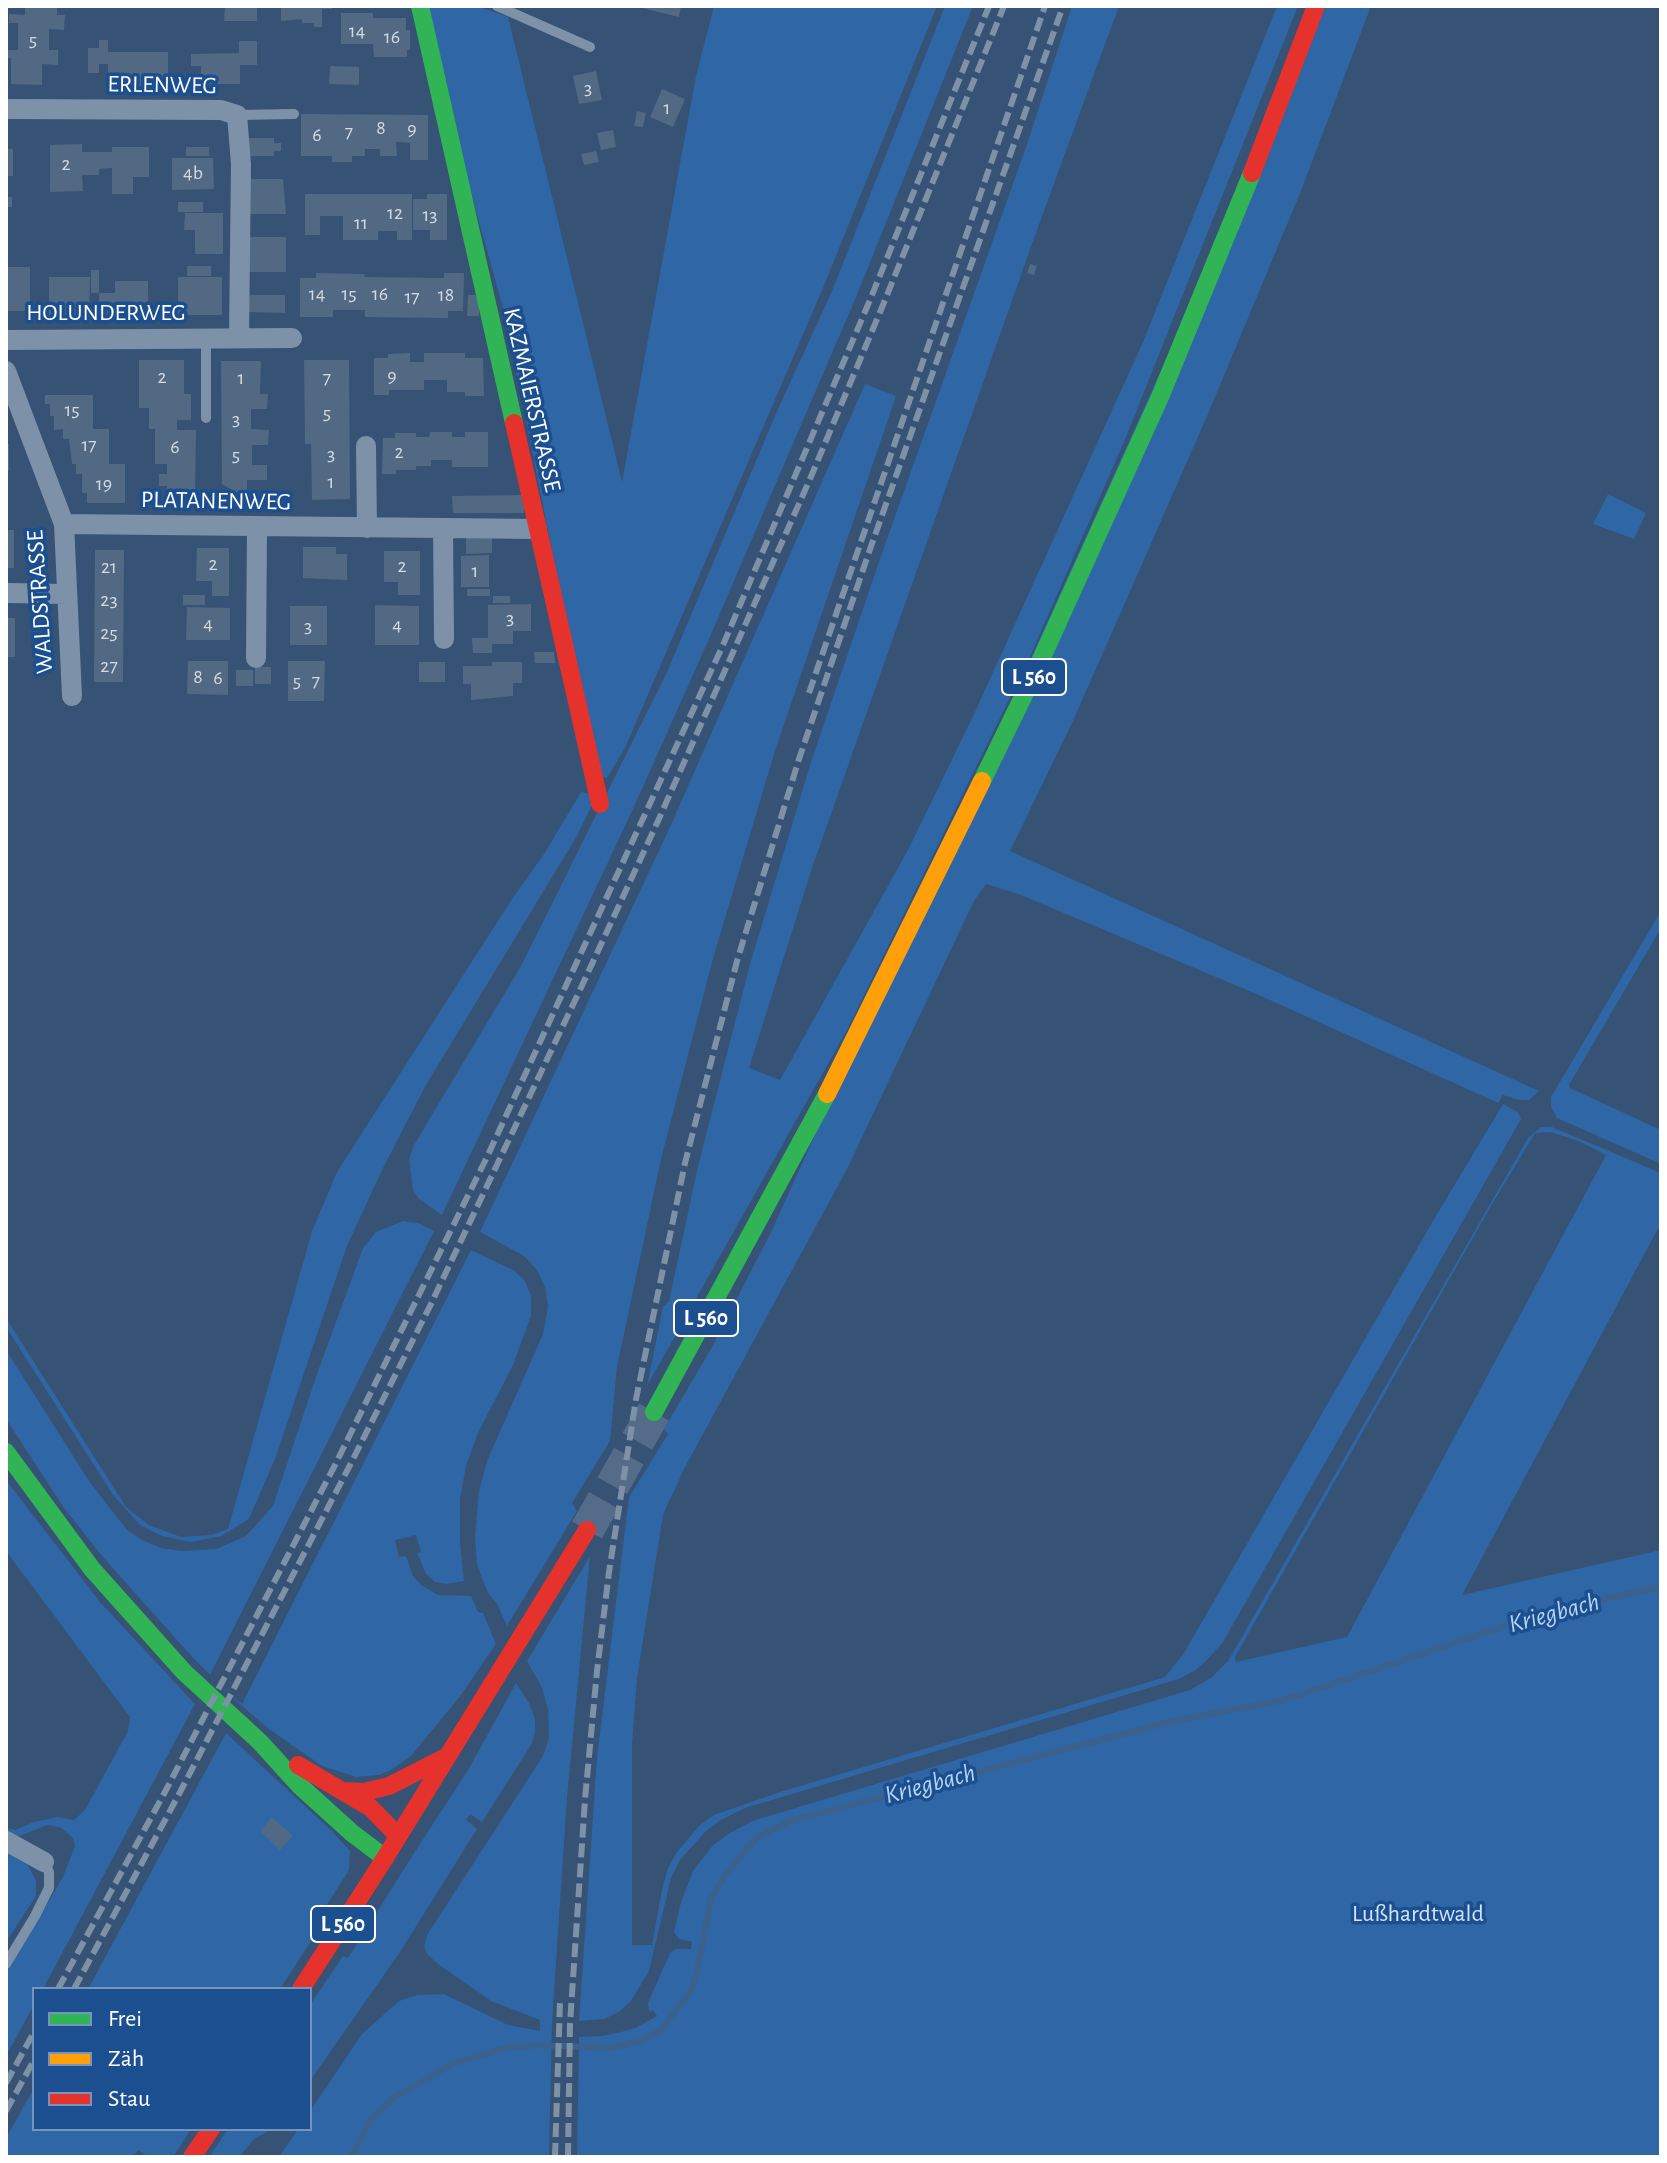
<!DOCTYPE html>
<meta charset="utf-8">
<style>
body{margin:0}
#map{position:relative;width:1667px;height:2163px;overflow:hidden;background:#365274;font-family:"Alegreya Sans",sans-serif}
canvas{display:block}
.frame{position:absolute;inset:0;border:8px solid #fff;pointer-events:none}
.legend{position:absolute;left:32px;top:1987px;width:280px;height:144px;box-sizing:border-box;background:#1b4f8f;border:2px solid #7695bc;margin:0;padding:10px 14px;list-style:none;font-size:24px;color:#fff}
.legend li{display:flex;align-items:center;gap:16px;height:40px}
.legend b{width:40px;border:2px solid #7695bc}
</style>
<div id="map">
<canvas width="1667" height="2163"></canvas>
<div class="frame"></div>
<ul class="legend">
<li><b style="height:10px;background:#30b455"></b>Frei</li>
<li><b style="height:10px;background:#ff9f0a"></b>Zäh</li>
<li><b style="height:10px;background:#e5322d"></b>Stau</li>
</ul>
</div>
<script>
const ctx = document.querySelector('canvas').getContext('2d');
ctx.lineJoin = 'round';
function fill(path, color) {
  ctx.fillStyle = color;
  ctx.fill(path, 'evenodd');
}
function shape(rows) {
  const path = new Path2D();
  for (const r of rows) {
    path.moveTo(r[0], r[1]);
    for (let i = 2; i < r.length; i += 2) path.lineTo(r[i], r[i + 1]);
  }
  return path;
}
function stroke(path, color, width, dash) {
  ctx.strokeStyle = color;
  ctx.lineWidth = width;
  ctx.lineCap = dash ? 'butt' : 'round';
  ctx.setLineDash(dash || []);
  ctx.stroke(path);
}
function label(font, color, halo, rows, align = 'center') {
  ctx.font = font + ' "Alegreya Sans",sans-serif';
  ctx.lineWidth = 7;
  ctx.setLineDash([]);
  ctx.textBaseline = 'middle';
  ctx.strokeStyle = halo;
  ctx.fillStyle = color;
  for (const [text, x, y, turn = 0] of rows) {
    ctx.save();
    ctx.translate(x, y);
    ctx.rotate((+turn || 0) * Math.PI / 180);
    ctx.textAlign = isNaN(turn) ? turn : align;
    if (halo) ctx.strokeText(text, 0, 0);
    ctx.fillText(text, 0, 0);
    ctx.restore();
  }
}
fill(shape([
 [425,6,477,6,508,17,622,482,696,76,714,6,937,6,823,288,625,748,607,778,597,776,505,315,454,132],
 [945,6,973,6,857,295,709,639,633,809,442,1215,419,1199,413,1190,409,1159,414,1145,521,966,667,672,778,409,832,291],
 [1072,6,1119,6,1033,241,812,868,749,1068,780,1080,909,848,974,714,1143,342,1277,6,1298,6,1124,442,1029,659,847,1030,647,1386,663,1307,669,1301,698,1166,750,964,811,762,881,556,1026,147],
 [1326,6,1371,6,1301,191,1208,414,1073,721,1010,851,1539,1091,1529,1100,1519,1100,1503,1095,1498,1103,1261,996,1021,895,986,884,974,901,846,1171,684,1469,663,1515,637,1678,632,1744,632,1945,652,1945,662,1889,668,1868,677,1852,700,1825,714,1815,780,1792,1165,1677,1184,1653,1430,1226,1503,1104,1518,1112,1521,1119,1223,1642,1207,1660,1196,1670,1179,1679,745,1808,721,1820,705,1832,680,1860,671,1878,649,1971,631,2001,619,2012,604,2019,579,2021,597,1757,629,1497,668,1434,664,1429,712,1347,772,1230],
 [865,384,896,396,775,751,714,955,661,1159,617,1367,610,1441,572,1503,577,1511,507,1626,497,1604,488,1593,477,1565,475,1538,479,1491,487,1461,543,1334,548,1307,545,1287,537,1270,524,1256,480,1232,670,827],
 [1608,494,1646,513,1634,539,1593,524],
 [581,792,591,794,593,803,577,836,426,1085,383,1168,347,1246,275,1459,249,1519,221,1536,191,1542,162,1536,140,1525,113,1495,6,1327,6,1318,126,1507,149,1525,181,1537,211,1535,228,1529,312,1231,337,1172,512,899,544,854],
 [1661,911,1661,928,1569,1085,1570,1088,1661,1130,1661,1164,1557,1118,1551,1107,1551,1097],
 [1541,1127,1552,1127,1661,1173,1661,1223,1462,1595,1661,1550,1661,2157,577,2157,579,2037,602,2036,621,2032,635,2028,657,2016,653,2010,649,2012,648,2003,670,1953,676,1949,691,1949,692,1942,679,1939,674,1932,681,1902,693,1871,713,1845,730,1833,752,1821,1190,1690,1212,1677,1228,1661,1528,1138],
 [1550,1132,1579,1141,1606,1155,1347,1637,1236,1662,1235,1657,1491,1206,1535,1133],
 [403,1221,418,1223,434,1231,210,1675,242,1704,471,1250,515,1271,525,1281,531,1296,531,1316,513,1365,478,1433,466,1466,460,1499,460,1543,464,1581,446,1584,435,1582,426,1574,417,1553,421,1552,416,1535,395,1540,399,1557,406,1556,413,1576,421,1585,438,1595,471,1596,478,1612,483,1613,496,1644,461,1695,411,1756,391,1770,379,1775,356,1777,322,1766,269,1729,242,1706,194,1659,102,1556,64,1508,6,1419,6,1350,89,1481,127,1530,144,1541,161,1548,182,1551,216,1549,246,1536,273,1506,318,1371,363,1248,376,1232],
 [6,1480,100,1602,195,1704,43,1989,34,1989,34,2005,6,2056,6,1973,63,1877,75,1846,73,1838,60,1827,47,1825,15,1838,6,1836,6,1828,15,1830,34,1822,57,1817,74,1820,85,1810,128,1731,130,1717,6,1551],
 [590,1556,567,1798,552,2023,549,2157,279,2157,298,2129,310,2129,310,2111,362,2034,399,2001,417,1995,444,1994,508,2025,540,2031,540,2020,491,2001,438,1964,427,1954,424,1946,427,1935,543,1756,549,1738,548,1709,542,1688,527,1661],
 [516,1683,529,1703,535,1719,535,1733,531,1745,482,1822,470,1814,466,1820,477,1829,400,1952,310,2081,310,2005,343,1956,348,1958,418,1847,468,1770],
 [226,1733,332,1831,350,1851,349,1870,311,1930,315,1935,280,1989,88,1989],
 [6,1852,28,1865,36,1881,36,1896,6,1942],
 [34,2088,34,2129,191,2129,173,2157,148,2157,138,2150,133,2157,6,2157,6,2138],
 [228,2129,272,2129,254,2139,239,2157,209,2157]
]), '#2f66a5');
stroke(shape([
 [351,2157,372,2118,394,2097,455,2063,505,2048,541,2045,609,2048,638,2042,661,2030,691,1991,697,1973,711,1898,725,1876,756,1838,790,1821,1169,1722,1284,1700,1555,1609,1661,1587]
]), '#3b618d', 6);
fill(shape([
 [25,6,57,6,57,15,65,15,64,30,49,29,49,50,58,50,58,65,42,64,42,85,11,84,11,58,6,58,6,50,18,50,18,23,9,23,9,14,25,15],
 [225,6,257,6,257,21,224,21],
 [281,6,332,6,332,9,322,9,322,27,314,27,314,23,302,23,302,19,281,21],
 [634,6,681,6,679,17],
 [341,13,373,13,373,18,406,18,406,30,410,30,410,50,407,50,407,57,374,57,373,44,341,44],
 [99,40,108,40,108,52,168,52,168,86,108,86,108,64,99,64,99,73,88,73,88,48,99,48],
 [239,41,257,41,257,65,240,65,240,84,201,84,201,66,191,66,191,54,239,53],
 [330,66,359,67,359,85,329,84],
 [596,71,602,100,579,104,573,76],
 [662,89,685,99,673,127,650,117],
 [637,111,646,113,643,127,634,126],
 [301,114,428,115,428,160,410,160,410,143,396,142,397,156,380,156,380,149,365,149,365,156,352,156,352,162,332,162,332,156,301,156],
 [613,130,616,147,601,150,597,133],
 [248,138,274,138,274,143,281,143,281,151,274,151,274,156,248,156],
 [82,144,82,152,112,152,112,147,149,147,149,177,133,177,133,194,112,194,112,168,99,169,99,175,82,175,83,191,50,192,50,145],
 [186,147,209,147,209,156,186,156],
 [6,149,13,149,13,176,6,176],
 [596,151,599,162,584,165,581,154],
 [172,158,213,158,214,189,172,190],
 [247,179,283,179,286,214,247,214],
 [305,194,412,194,412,240,397,240,397,231,378,231,378,240,343,240,343,216,320,216,320,235,305,235],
 [427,194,447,194,447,240,430,240,430,230,413,230,413,199,427,199],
 [6,197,12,197,12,207,6,207],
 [178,202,203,202,203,212,178,212],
 [185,213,223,213,223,254,195,254,195,230,184,230],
 [245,237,286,237,286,272,245,272],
 [1030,264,1037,266,1034,275,1027,273],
 [187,266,211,266,211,276,187,276],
 [6,267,30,267,30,311,6,311],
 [91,270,99,270,99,293,91,293],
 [316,273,364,274,365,277,444,278,444,273,464,273,463,311,448,311,448,318,365,317,365,310,333,310,333,317,300,317,300,278,316,278],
 [49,277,90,277,89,316,49,316],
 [178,277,222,277,222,315,178,315],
 [115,281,148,281,148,315,99,314,99,293,115,293],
 [247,295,285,295,285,313,247,312],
 [468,295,480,295,479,316,467,316],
 [410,353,410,362,424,362,424,353,465,353,465,358,483,358,484,396,465,396,465,392,447,392,447,380,424,380,424,390,389,390,389,395,374,395,374,358,388,358,388,354],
 [139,360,184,360,184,394,191,394,191,420,177,420,177,430,196,430,195,493,167,493,167,486,159,486,159,474,167,474,167,464,155,464,155,429,149,429,149,408,139,408],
 [304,360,349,360,350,499,312,500,311,444,305,444],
 [221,361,261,361,260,394,268,394,267,409,251,409,251,429,269,430,268,445,252,445,252,465,267,465,267,480,247,480,247,499,222,484],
 [45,395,93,395,93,429,109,429,109,464,125,464,125,503,87,503,87,493,82,493,82,474,76,474,76,464,72,464,69,439,63,439,63,429,54,430,54,416,50,416,50,404,45,404],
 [430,432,452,432,452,437,465,437,465,432,488,432,488,467,452,467,452,460,431,460,431,466,416,466,416,470,396,470,396,474,382,474,383,438,395,438,395,433,416,433,416,437,429,437],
 [6,444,9,444,9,471,6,471],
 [524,495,524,513,453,513,452,496],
 [6,530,14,530,14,568,6,568],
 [492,537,492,553,466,554,466,538],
 [303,547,336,547,336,554,347,554,347,580,303,578],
 [197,548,229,548,229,596,212,596,212,581,196,581],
 [95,550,124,550,123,682,94,682],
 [384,551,420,551,420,595,398,595,398,582,384,582],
 [489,555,489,587,461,587,461,556],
 [467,589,490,589,490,596,467,596],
 [183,595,205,595,205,605,183,605],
 [493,596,510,596,510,603,493,603],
 [531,604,531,631,513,631,513,644,492,644,492,653,473,653,472,638,488,638,488,605],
 [375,605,419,606,419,645,375,645],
 [290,606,327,606,327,645,290,645],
 [187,607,230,608,230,640,186,640],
 [6,618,15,618,15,657,6,657],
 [534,652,554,652,555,663,535,663],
 [188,661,228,661,228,695,187,694],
 [288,661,325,661,324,701,288,701],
 [419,662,445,662,445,682,419,682],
 [492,662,522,662,522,683,513,683,513,696,471,700,471,684,463,684,463,666,492,666],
 [255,667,271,667,271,684,255,684],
 [236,670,253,670,253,686,236,686],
 [272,1817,293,1836,280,1850,260,1831]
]), '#526984');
stroke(shape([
 [587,1530,654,1412]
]), '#546c89', 34, [34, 17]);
stroke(shape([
 [497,6,590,47],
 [237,115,294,114],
 [206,338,206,418],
 [6,1964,35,1916,49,1888,49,1872,44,1862]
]), '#7d92a8', 10);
stroke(shape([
 [6,109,221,110,237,115,241,164,239,338],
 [6,340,292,338],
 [6,371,64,524,72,696],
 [366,446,367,528],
 [64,524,537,529],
 [443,528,444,639],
 [6,593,66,594],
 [256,658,257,528],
 [6,1841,44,1862]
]), '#7d92a8', 20);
stroke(shape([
 [420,6,514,423],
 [982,781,1039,664,1160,397,1252,173],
 [654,1412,827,1094],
 [6,1452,92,1569,184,1672,260,1742,299,1785,352,1833,385,1858]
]), '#30b455', 18);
stroke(shape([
 [827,1094,982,781]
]), '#ff9f0a', 18);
stroke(shape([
 [1252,173,1316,6],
 [514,423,600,804],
 [298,1765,371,1808,398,1836],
 [343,1791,364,1792,389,1786,446,1757],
 [301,1989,385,1858,587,1530],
 [192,2157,211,2129]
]), '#e5322d', 18);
stroke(shape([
 [809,693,1045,6],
 [58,1989,166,1790,336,1463,487,1157,723,645,870,300,989,6],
 [74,1989,178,1796,348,1469,430,1306,579,992,658,821,810,479,883,305,1004,6],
 [6,2083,34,2032],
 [6,2111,34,2060],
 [555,2157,560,2001],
 [568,2157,570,2024,585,1799,597,1671,609,1572,636,1399,685,1163,737,961,799,759,869,552,1063,6]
]), '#7e92a7', 6, [14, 6]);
label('20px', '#d4dae0', null, [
 ["14",357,31],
 ["16",392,37],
 ["5",33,40],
 ["3",588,88],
 ["1",667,108],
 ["8",381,128],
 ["9",412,129],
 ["7",349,132],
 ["6",317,135],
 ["2",66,164],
 ["4b",193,173],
 ["12",395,213],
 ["13",430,215],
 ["11",361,223],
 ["14",317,294],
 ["15",349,294],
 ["16",380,294],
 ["18",446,295],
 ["17",412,297],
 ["9",392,376],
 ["2",162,377],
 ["1",241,378],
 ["7",327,378],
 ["15",72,410],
 ["5",327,413],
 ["3",236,419],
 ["17",89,445],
 ["6",175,447],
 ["2",399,452],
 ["3",331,454],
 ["5",236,455],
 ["1",331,482],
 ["19",104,484],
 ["2",213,564],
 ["2",402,566],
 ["21",109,567],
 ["1",475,571],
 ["23",109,600],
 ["3",510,618],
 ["4",208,624],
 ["4",397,625],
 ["3",308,626],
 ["25",109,633],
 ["27",109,666],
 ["8",198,677],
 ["6",218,678],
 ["5",297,681],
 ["7",316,681]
]);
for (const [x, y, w] of [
 [1034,677,64],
 [706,1318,64],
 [343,1924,64]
]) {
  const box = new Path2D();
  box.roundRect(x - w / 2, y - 18, w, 36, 6);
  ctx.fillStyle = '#1b4f8f';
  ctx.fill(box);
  stroke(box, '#fff', 2);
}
label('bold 22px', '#fff', null, [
 ["L 560",1034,677],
 ["L 560",706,1318],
 ["L 560",343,1924]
]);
label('24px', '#fff', '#1b4f8f', [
 ["ERLENWEG",162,85,1],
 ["HOLUNDERWEG",106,313],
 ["KAZMAIERSTRASSE",532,400,77],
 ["PLATANENWEG",216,501,1],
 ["WALDSTRASSE",40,602,-94]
]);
label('24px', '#cfe3fa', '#1b4f8f', [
 ["Lußhardtwald",1418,1914]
]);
label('italic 26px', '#b5d3f5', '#1b4f8f', [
 ["Kriegbach",1554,1613,-15],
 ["Kriegbach",930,1784,-15]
]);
</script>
